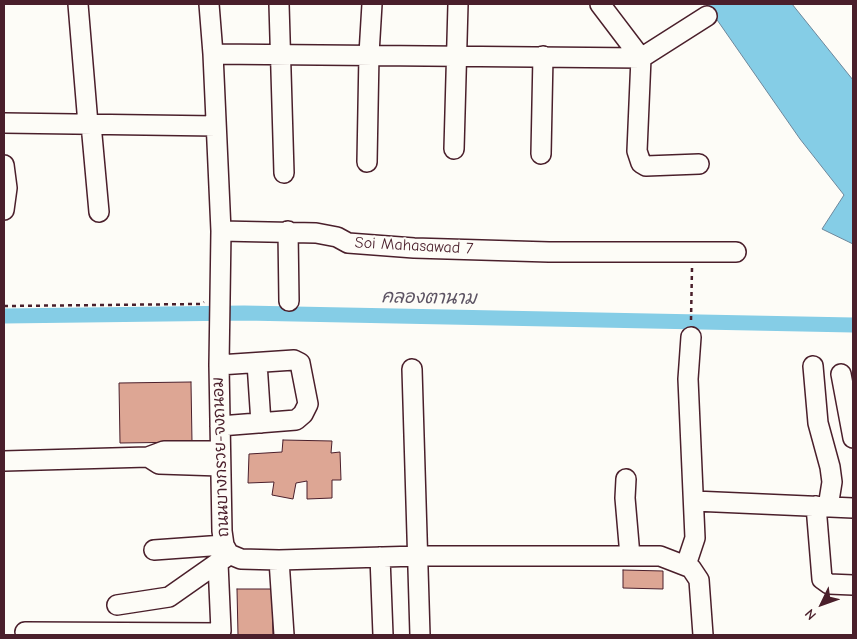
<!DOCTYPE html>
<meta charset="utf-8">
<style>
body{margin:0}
#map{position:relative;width:857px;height:639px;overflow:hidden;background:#fdfcf7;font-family:"Comic Neue",sans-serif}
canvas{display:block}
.frame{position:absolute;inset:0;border:5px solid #4a1f2b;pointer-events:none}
.north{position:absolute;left:797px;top:579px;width:50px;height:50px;-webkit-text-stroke:4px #fdfcf7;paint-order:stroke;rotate:228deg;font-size:14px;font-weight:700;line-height:20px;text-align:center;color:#4a1f2b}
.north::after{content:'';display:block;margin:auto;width:18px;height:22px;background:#4a1f2b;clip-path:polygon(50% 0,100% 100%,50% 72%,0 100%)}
</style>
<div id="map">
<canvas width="857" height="639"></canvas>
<div class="frame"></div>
<div class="north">N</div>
</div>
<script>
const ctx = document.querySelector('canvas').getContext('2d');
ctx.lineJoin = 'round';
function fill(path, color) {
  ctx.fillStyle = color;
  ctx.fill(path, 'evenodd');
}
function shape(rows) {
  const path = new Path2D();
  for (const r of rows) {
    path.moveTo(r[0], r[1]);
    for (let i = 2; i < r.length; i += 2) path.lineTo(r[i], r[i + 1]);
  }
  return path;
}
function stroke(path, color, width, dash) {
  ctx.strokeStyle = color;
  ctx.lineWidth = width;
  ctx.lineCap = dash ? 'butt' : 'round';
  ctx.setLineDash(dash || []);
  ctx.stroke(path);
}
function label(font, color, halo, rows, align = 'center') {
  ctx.font = font + ' "Comic Neue","Playpen Sans Thai",sans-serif';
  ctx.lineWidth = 4;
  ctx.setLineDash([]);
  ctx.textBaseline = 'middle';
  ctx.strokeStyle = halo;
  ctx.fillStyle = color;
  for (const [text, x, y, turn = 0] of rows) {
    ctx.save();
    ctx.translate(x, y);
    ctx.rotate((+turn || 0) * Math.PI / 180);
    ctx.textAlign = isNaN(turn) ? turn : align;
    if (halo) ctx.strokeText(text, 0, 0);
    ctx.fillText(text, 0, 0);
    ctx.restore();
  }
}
const water = shape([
 [706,4,792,4,853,80,853,244,822,229,844,195,800,139,706,4]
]);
fill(water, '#85cde6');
stroke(water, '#6d879b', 1);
stroke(shape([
 [4,316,244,313,853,325]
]), '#85cde6', 15);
const building = shape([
 [191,382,192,442,120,443,119,383,191,382],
 [283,440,332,441,331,453,340,452,341,480,332,480,332,498,307,499,307,481,296,483,293,499,272,495,274,482,248,483,249,454,282,452,283,440],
 [623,570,663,571,663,589,623,588,623,570],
 [237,589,272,589,273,635,238,635,237,589]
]);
fill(building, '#dda694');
stroke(building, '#4a1f2b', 1);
const minor = shape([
 [78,4,88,124],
 [209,4,213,54,221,231,219,365,222,531,224,545,229,554,241,559,279,560,418,556,660,556,691,568,699,580,703,635],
 [279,4,284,173],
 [600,4,641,58,637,151,641,163,646,166,699,164],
 [213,54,641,58,707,16],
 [4,123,216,126],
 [91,124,99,212],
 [454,149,458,4],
 [541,154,543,56],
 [367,162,369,54,372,4],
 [4,165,7,188,4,210],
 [221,231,316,233,337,237,348,243,414,248,549,252,736,252],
 [288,231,289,301],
 [257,363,261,423],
 [219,365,294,360,300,363,308,404,303,414,296,420,220,426],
 [813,366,818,423,830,467,832,482,828,507],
 [412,369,420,635],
 [841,374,853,438],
 [148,457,159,464,220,466],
 [4,461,148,457,164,451,220,451],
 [626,479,625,498,630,556],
 [694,501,853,508],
 [816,506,822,579,829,584,853,585],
 [154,550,224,545],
 [380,557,383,635],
 [279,560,284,635],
 [686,565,695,538,688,379,691,337],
 [117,605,169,597,226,557],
 [25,632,219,633,221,631,218,563]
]);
stroke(minor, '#4a1f2b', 22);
stroke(shape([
 [4,306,200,304,204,302],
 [691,320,692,268]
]), '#4a1f2b', 2.5, [4, 4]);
stroke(minor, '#fdfcf7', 19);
label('16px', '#4a1f2b', '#fdfcf7', [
 ["Soi Mahasawad 7",414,246,3],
 ["ถนนบางกรวย-จงถนอม",221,457,-92]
]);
label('italic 18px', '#5c5363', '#fdfcf7', [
 ["คลองตานาม",429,298,1]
]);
</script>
